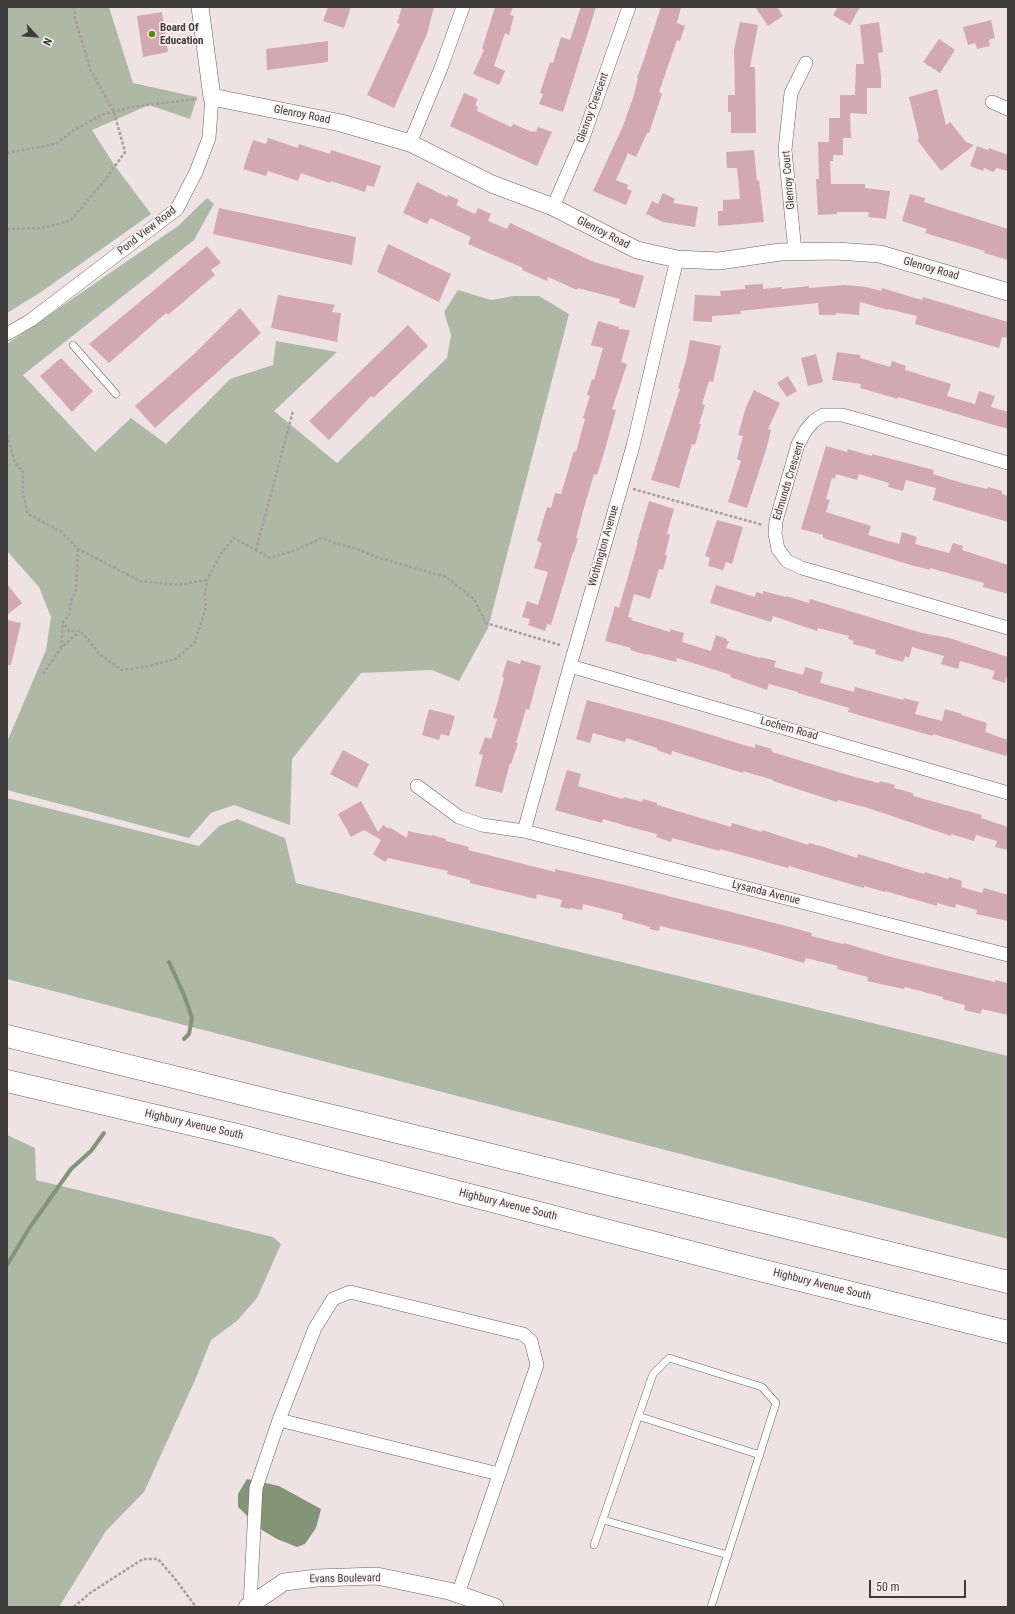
<!DOCTYPE html>
<style>
body{margin:0}
#map{position:relative;width:1015px;height:1614px;overflow:hidden;background:#eee2e4;font-family:"Roboto Condensed",sans-serif}
canvas{display:block}
.frame{position:absolute;inset:0;border:8px solid #3f3b3b;pointer-events:none}
.north{position:absolute;left:16px;top:16px;width:40px;height:40px;-webkit-text-stroke:3px #fbeff2;paint-order:stroke;rotate:116deg;font-size:11px;font-weight:700;line-height:16px;text-align:center;color:#3f3b3b}
.north::after{content:'';display:block;margin:auto;width:14px;height:18px;background:#3f3b3b;clip-path:polygon(50% 0,100% 100%,50% 72%,0 100%)}
.scale{position:absolute;left:869px;top:1580px;width:97px;height:18px;box-sizing:border-box;border:2px solid #3f3b3b;border-top:0;padding-left:5px;font-size:12px;line-height:14px;white-space:nowrap;color:#3f3b3b;-webkit-text-stroke:3px #fbeff2;paint-order:stroke}
</style>
<div id="map">
<canvas width="1015" height="1614"></canvas>
<div class="frame"></div>
<div class="north">N</div>
<div class="scale">50 m</div>
</div>
<script>
const ctx = document.querySelector('canvas').getContext('2d');
ctx.lineJoin = 'round';
function fill(path, color) {
  ctx.fillStyle = color;
  ctx.fill(path, 'evenodd');
}
function shape(rows) {
  const path = new Path2D();
  for (const r of rows) {
    path.moveTo(r[0], r[1]);
    for (let i = 2; i < r.length; i += 2) path.lineTo(r[i], r[i + 1]);
  }
  return path;
}
function stroke(path, color, width, dash) {
  ctx.strokeStyle = color;
  ctx.lineWidth = width;
  ctx.lineCap = dash ? 'butt' : 'round';
  ctx.setLineDash(dash || []);
  ctx.stroke(path);
}
function label(font, color, halo, rows, align = 'center') {
  ctx.font = font + ' "Roboto Condensed",sans-serif';
  ctx.lineWidth = 3;
  ctx.setLineDash([]);
  ctx.textBaseline = 'middle';
  ctx.strokeStyle = halo;
  ctx.fillStyle = color;
  for (const [text, x, y, turn = 0] of rows) {
    ctx.save();
    ctx.translate(x, y);
    ctx.rotate((+turn || 0) * Math.PI / 180);
    ctx.textAlign = isNaN(turn) ? turn : align;
    if (halo) ctx.strokeText(text, 0, 0);
    ctx.fillText(text, 0, 0);
    ctx.restore();
  }
}
fill(shape([
 [8,7,109,7,133,83,197,97,190,119,149,105,92,130,113,163,151,214,41,292,7,313,7,23],
 [207,198,214,204,194,240,23,375,95,452,131,418,166,444,230,379,273,365,276,341,337,352,274,411,337,463,447,358,451,335,444,312,458,290,491,300,514,296,539,296,569,314,488,628,459,681,432,670,361,673,292,759,290,825,234,805,211,813,189,838,7,790,7,742,46,650,51,617,39,587,7,551,7,344,178,226],
 [7,798,199,846,219,826,237,819,285,838,296,883,1008,1056,1008,1239,7,979],
 [7,1135,35,1148,36,1180,273,1237,281,1244,257,1298,237,1321,211,1340,195,1380,144,1492,106,1531,59,1607,7,1607]
]), '#adb9a5');
fill(shape([
 [247,1479,279,1486,321,1509,316,1528,305,1544,297,1547,277,1539,262,1530,238,1507,238,1494]
]), '#839576');
stroke(shape([
 [169,962,184,995,192,1018,189,1034,184,1039],
 [7,1265,30,1227,71,1169,91,1151,104,1133]
]), '#839576', 4);
fill(shape([
 [328,7,351,7,344,28,323,21],
 [402,7,434,7,427,34,394,108,367,95,400,24,397,23],
 [495,7,513,7,510,15,514,16,509,35,505,33,494,66,505,71,499,85,473,74,484,50,482,49],
 [581,7,596,7,563,112,539,104,543,94,540,93,550,62,553,63,561,37,570,40],
 [661,7,681,7,677,23,685,26,680,41,677,40,659,92,662,94,649,133,647,133,636,157,628,153,616,180,628,185,627,189,632,191,626,205,593,191,623,126,634,95,638,78,637,78,643,62],
 [755,7,777,7,783,16,768,26],
 [838,7,860,7,850,25,833,15],
 [162,12,168,52,143,57,137,16],
 [991,20,995,38,989,40,990,46,977,49,975,43,968,45,963,27],
 [740,22,758,25,750,67,755,67,756,133,731,133,731,112,728,112,728,95,735,95,734,50],
 [879,22,883,52,878,53,881,75,881,88,867,88,867,114,850,113,851,138,843,138,843,155,833,155,833,161,830,161,831,184,865,184,865,188,890,191,886,219,868,217,869,212,837,212,837,214,818,215,816,179,819,179,818,142,829,142,829,118,840,118,840,95,855,95,856,64,864,64,860,25],
 [939,39,955,50,940,73,923,62],
 [328,41,328,62,267,70,266,49],
 [937,89,946,125,950,122,966,142,974,145,941,171,917,140,919,138,909,97],
 [464,93,478,99,475,105,478,107,477,111,511,127,513,124,532,132,532,131,536,132,538,127,552,132,537,166,450,126],
 [268,138,298,148,299,144,330,154,331,150,381,166,374,187,367,185,365,192,331,181,330,183,301,173,298,181,268,171,266,176,243,169,253,140,266,144],
 [977,146,988,150,989,148,1008,155,1008,171,996,168,994,172,984,168,983,171,970,166],
 [754,150,757,181,759,180,764,222,718,226,718,211,723,211,723,200,740,199,737,168,727,168,726,152],
 [417,182,447,197,448,195,459,200,456,205,475,214,478,208,491,214,488,221,507,229,510,223,594,262,644,276,635,308,619,303,620,299,578,288,577,290,548,277,547,281,522,270,523,268,468,244,471,237,430,218,427,224,403,213],
 [663,193,675,199,673,203,698,207,695,227,663,222,646,214,652,201,658,204],
 [910,194,925,198,924,202,1008,229,1008,260,984,253,985,251,925,233,927,229,902,221],
 [219,208,356,237,352,265,213,234],
 [388,244,451,274,439,302,377,272],
 [207,246,221,263,211,270,215,275,168,315,166,313,109,363,89,344],
 [763,284,763,289,782,287,782,289,809,286,809,288,845,285,866,287,881,291,882,288,922,300,923,297,1008,322,1008,338,1002,337,999,348,915,324,917,316,888,309,888,310,860,302,859,315,836,313,836,315,819,315,818,303,740,311,741,314,712,316,712,322,693,321,695,295,721,296,720,291,745,289,745,285],
 [278,295,335,305,332,312,341,313,337,342,271,328],
 [240,308,261,333,155,428,135,406,193,355],
 [598,321,619,327,619,329,630,330,621,362,627,364,612,409,616,410,604,453,597,475,594,474,583,511,576,538,578,538,574,552,573,552,551,625,547,624,545,631,528,625,530,619,522,617,527,601,538,605,548,572,534,568,542,543,537,541,547,507,551,508,555,493,561,494,574,451,576,452,585,419,583,418,590,396,587,395,592,379,594,380,603,348,591,345],
 [408,325,428,346,373,398,371,396,329,440,309,421],
 [690,340,721,346,713,382,709,381,702,404,705,405,699,424,701,424,695,445,692,444,679,488,651,480,680,389,678,388,686,361],
 [837,352,860,355,860,358,890,367,892,361,906,366,905,370,951,384,947,396,975,404,979,391,995,396,991,407,1008,412,1008,429,943,410,898,397,898,399,860,388,861,384,832,380],
 [816,354,823,382,808,386,801,358],
 [61,358,93,391,72,412,40,376],
 [788,376,797,391,787,397,777,383],
 [754,390,780,403,768,429,771,430,766,450,747,508,728,502,741,461,737,459,743,436,738,435,746,407],
 [826,446,847,452,848,449,872,456,872,454,934,470,933,474,962,483,987,489,988,487,1002,491,1002,494,1008,496,1008,522,933,500,936,488,906,480,903,491,888,487,889,483,859,474,857,480,836,474,835,479,832,478,826,499,830,500,826,512,871,526,868,535,899,544,902,532,917,537,915,544,949,553,953,543,963,546,962,550,1008,565,1008,594,983,587,984,583,930,568,930,570,914,566,823,538,823,535,801,529],
 [649,501,674,509,667,534,670,535,665,555,667,556,663,570,659,569,650,599,634,594,628,617,632,618,631,620,670,632,670,629,684,633,682,642,711,651,716,635,727,639,727,641,729,641,726,648,760,658,760,657,776,661,774,667,803,675,805,667,823,672,820,683,854,692,855,687,903,700,904,698,919,702,915,714,942,721,945,709,962,714,961,715,987,723,985,732,1008,740,1008,749,1006,756,933,734,933,736,848,712,849,708,798,693,798,692,769,684,767,690,730,677,731,675,677,658,676,662,647,654,647,655,630,650,631,648,605,641,615,606,619,608,638,542,637,542],
 [717,520,743,527,732,564,726,562,723,570,708,566,710,558,705,556],
 [7,584,22,603,7,615],
 [716,585,755,597,756,592,763,594,763,591,786,597,786,596,809,603,810,599,922,633,949,638,1008,657,1008,673,1005,683,992,679,995,671,960,661,958,669,941,664,944,656,912,647,909,658,905,656,903,662,875,654,876,650,853,644,854,641,848,639,849,636,818,628,817,631,773,616,771,622,710,603],
 [7,620,21,623,11,665,7,665],
 [507,660,520,664,521,660,541,666,529,710,526,709,516,743,518,743,511,764,510,763,502,793,475,786,483,755,479,754,485,737,491,739,497,719,493,718,504,678,502,677],
 [587,700,666,721,734,742,755,748,755,744,772,749,772,752,851,776,879,783,880,781,895,785,894,788,913,793,913,796,982,815,981,818,1008,827,1008,850,995,847,997,841,976,835,974,841,951,834,951,836,871,809,838,800,837,802,773,781,773,780,743,771,743,773,720,766,672,751,671,755,657,750,657,748,626,738,625,742,593,733,590,743,576,739],
 [429,709,455,716,449,736,441,734,439,740,422,735],
 [343,750,369,764,357,788,330,774],
 [567,770,581,774,578,786,623,799,624,797,642,802,643,799,657,803,657,805,731,827,732,823,762,832,762,830,808,845,809,843,824,847,857,858,858,854,924,874,925,872,948,879,949,877,962,881,961,887,982,893,984,888,1008,895,1008,921,976,914,977,910,956,904,955,908,937,903,937,906,885,891,885,892,864,886,864,888,789,866,788,868,720,849,720,851,672,838,671,842,656,837,657,834,630,827,603,819,602,823,555,810],
 [361,801,378,832,383,825,389,829,389,827,407,838,408,831,432,836,432,835,446,839,446,841,469,847,468,850,508,860,555,872,555,869,625,885,786,926,812,933,811,936,843,944,844,943,891,957,995,982,995,980,1008,983,1008,1015,982,1009,981,1014,964,1010,965,1005,942,999,943,997,905,987,904,989,867,981,868,977,837,969,838,966,806,958,804,963,752,948,660,926,659,931,649,929,650,927,622,919,623,914,583,904,582,910,570,908,570,909,560,907,562,900,537,894,536,899,470,883,470,880,447,874,448,871,388,858,385,862,373,854,381,840,364,830,351,837,338,814]
]), '#d3a9b1');
const service = shape([
 [73,345,116,394],
 [638,1416,760,1455],
 [603,1520,728,1555],
 [594,1545,653,1374,669,1358,762,1387,776,1403,711,1607]
]);
const minor = shape([
 [992,102,1008,109],
 [410,143,441,68,463,7],
 [553,207,583,138,629,7],
 [795,252,785,150,791,93,806,63],
 [7,334,31,320,177,209,196,172,209,138,212,97],
 [1008,463,864,421,842,415,823,415,814,421,806,430,798,444,776,521,775,534,778,549,787,561,802,568,1008,628],
 [570,666,1008,793],
 [417,786,459,817,482,825,524,831,1008,955],
 [524,831,570,666,633,446,677,259],
 [279,1420,499,1474],
 [250,1605,256,1488,279,1420,315,1328,333,1299,350,1292,523,1334,531,1341,537,1365,458,1594]
]);
const tertiary = shape([
 [200,7,212,97,341,123,410,143,492,184,553,207,637,250,677,259,719,261,780,252,836,251,880,254,1008,292],
 [247,1607,284,1582,317,1578,377,1576,449,1591,495,1607]
]);
const motorway = shape([
 [7,1036,1008,1282],
 [7,1081,237,1135,740,1265,1008,1332]
]);
stroke(service, '#695f61', 8);
stroke(minor, '#695f61', 14);
stroke(tertiary, '#695f61', 18);
stroke(motorway, '#695f61', 23);
stroke(shape([
 [7,153,56,144,74,130,101,115,131,107,197,99],
 [7,229,42,228,70,221,105,180,125,152,114,112,90,69,75,18,74,7],
 [7,435,15,463,23,471,23,493,28,514,60,531,78,549,140,581,176,585,207,580],
 [633,489,763,525],
 [78,549,76,591,71,601,69,615,63,622,69,631,80,631,94,646,98,653,122,670,145,667,176,659,195,642,206,607,205,594,207,580,220,555,234,538,270,558,298,549,322,538,337,544,355,548,376,557,446,577,474,599,486,623,560,645],
 [256,550,293,411],
 [61,648,63,623],
 [43,674,61,648,79,632],
 [74,1607,90,1593,143,1559,158,1559,176,1580,196,1607]
]), '#a59c9d', 2.5, [3, 2]);
stroke(service, '#fff', 7);
stroke(minor, '#fff', 13);
stroke(tertiary, '#fff', 17);
stroke(motorway, '#fff', 22);
for (const [x, y, r, color] of [
 [152,34,4,"#558920"]
]) {
  const dot = new Path2D();
  dot.arc(x, y, r, 0, 2 * Math.PI);
  ctx.fillStyle = color;
  ctx.fill(dot);
  stroke(dot, '#fbeff2', 1.5);
}
label('bold 11px', '#3f3b3b', '#fbeff2', [
 ["Board Of",160,28],
 ["Education",160,41]
], 'left');
label('11px', '#3f3b3b', '#fbeff2', [
 ["Glenroy Crescent",593,108,-70],
 ["Glenroy Road",302,115,11],
 ["Glenroy Court",789,180,-95],
 ["Pond View Road",147,231,-38],
 ["Glenroy Road",603,233,27],
 ["Glenroy Road",931,269,16],
 ["Edmunds Crescent",789,481,-73],
 ["Wothington Avenue",604,546,-74],
 ["Lochem Road",789,729,16],
 ["Lysanda Avenue",766,893,14],
 ["Highbury Avenue South",194,1125,13],
 ["Highbury Avenue South",508,1205,14],
 ["Highbury Avenue South",822,1285,14],
 ["Evans Boulevard",345,1579,-1]
]);
</script>
